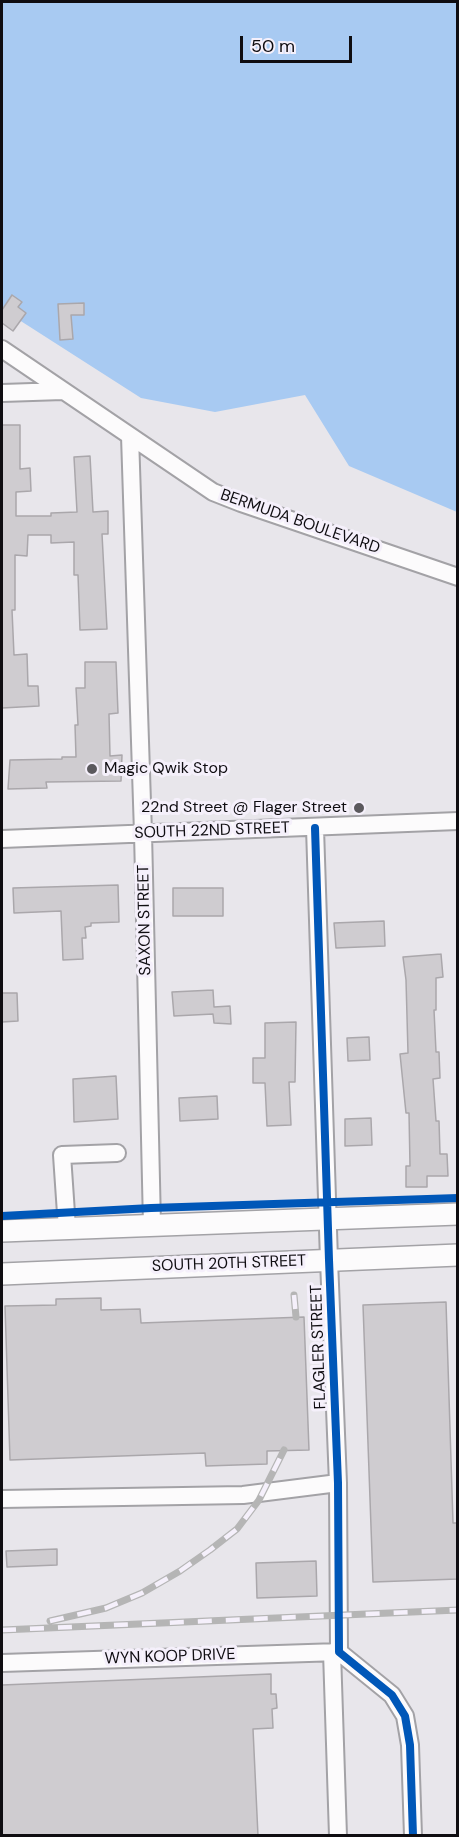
<!DOCTYPE html>
<style>
body{margin:0}
#map{position:relative;width:459px;height:1837px;overflow:hidden;background:#e8e6eb;font-family:"DM Sans",sans-serif}
canvas{display:block}
.frame{position:absolute;inset:0;border:3px solid #0f0d11;pointer-events:none}
.scale{position:absolute;left:240px;top:36px;width:112px;height:27px;box-sizing:border-box;border:3px solid #0f0d11;border-top:0;padding-left:8px;font-size:18px;line-height:21px;white-space:nowrap;color:#0f0d11;-webkit-text-stroke:4px #f5f0fb;paint-order:stroke}
</style>
<div id="map">
<canvas width="459" height="1837"></canvas>
<div class="frame"></div>
<div class="scale">50 m</div>
</div>
<script>
const ctx = document.querySelector('canvas').getContext('2d');
ctx.lineJoin = 'round';
function fill(path, color) {
  ctx.fillStyle = color;
  ctx.fill(path, 'evenodd');
}
function shape(rows) {
  const path = new Path2D();
  for (const r of rows) {
    path.moveTo(r[0], r[1]);
    for (let i = 2; i < r.length; i += 2) path.lineTo(r[i], r[i + 1]);
  }
  return path;
}
function stroke(path, color, width, dash) {
  ctx.strokeStyle = color;
  ctx.lineWidth = width;
  ctx.lineCap = dash ? 'butt' : 'round';
  ctx.setLineDash(dash || []);
  ctx.stroke(path);
}
function label(font, color, halo, rows, align = 'center') {
  ctx.font = font + ' "DM Sans",sans-serif';
  ctx.lineWidth = 6;
  ctx.setLineDash([]);
  ctx.textBaseline = 'middle';
  ctx.strokeStyle = halo;
  ctx.fillStyle = color;
  for (const [text, x, y, turn = 0] of rows) {
    ctx.save();
    ctx.translate(x, y);
    ctx.rotate((+turn || 0) * Math.PI / 180);
    ctx.textAlign = isNaN(turn) ? turn : align;
    if (halo) ctx.strokeText(text, 0, 0);
    ctx.fillText(text, 0, 0);
    ctx.restore();
  }
}
fill(shape([
 [2,2,457,2,457,512,349,466,305,395,215,412,141,398,2,309]
]), '#a8caf2');
const building = shape([
 [12,295,22,302,18,307,26,313,13,331,2,323,2,310,12,295],
 [84,303,84,315,71,315,73,339,60,340,58,304,84,303],
 [2,425,20,425,20,469,30,468,31,491,16,492,16,516,51,516,51,513,77,512,74,457,90,456,93,512,108,511,108,534,102,534,107,629,80,630,78,575,74,575,74,542,51,543,51,535,28,535,27,556,15,555,15,610,12,610,14,655,27,654,28,686,38,686,39,706,2,708,2,425],
 [85,662,116,662,118,713,109,714,110,756,122,755,121,781,46,782,47,788,8,789,10,760,62,759,62,757,76,757,75,725,78,725,76,688,85,688,85,662],
 [118,885,119,922,91,923,91,926,85,927,86,938,82,938,83,959,63,960,61,911,14,913,13,888,118,885],
 [173,888,223,888,223,916,173,916,173,888],
 [384,921,385,946,336,948,334,923,384,921],
 [441,954,443,977,436,978,436,1010,434,1010,436,1052,439,1052,440,1078,433,1079,436,1121,439,1121,440,1154,447,1154,448,1176,427,1176,427,1187,406,1187,406,1166,410,1166,409,1113,406,1113,400,1054,408,1053,406,980,403,957,441,954],
 [213,990,214,1007,230,1006,231,1024,214,1023,213,1014,174,1016,172,992,213,990],
 [2,993,17,993,18,1021,2,1022,2,993],
 [296,1022,295,1082,289,1082,291,1125,267,1126,265,1083,253,1083,253,1058,265,1058,265,1023,296,1022],
 [369,1037,370,1060,348,1061,347,1038,369,1037],
 [116,1076,118,1119,74,1122,73,1079,116,1076],
 [217,1096,218,1119,180,1121,179,1098,217,1096],
 [371,1118,372,1145,345,1146,345,1119,371,1118],
 [101,1298,101,1310,140,1309,141,1323,304,1317,309,1450,267,1451,267,1464,206,1466,205,1453,10,1460,5,1306,56,1305,56,1299,101,1298],
 [446,1302,453,1523,458,1523,458,1579,373,1582,363,1305,446,1302],
 [57,1549,57,1565,7,1567,6,1551,57,1549],
 [316,1561,317,1596,257,1598,256,1563,316,1561],
 [271,1674,271,1694,276,1694,277,1708,272,1709,273,1728,253,1729,258,1836,2,1836,2,1685,271,1674]
]);
fill(building, '#cfccd0');
stroke(building, '#aaa7ab', 1.5);
const minor = shape([
 [2,349,213,492,241,503,458,577],
 [2,393,63,391],
 [130,436,143,833,152,1224],
 [315,828,329,1260,338,1483,339,1652,392,1695,405,1716,410,1745,413,1836],
 [2,839,458,821],
 [67,1228,62,1155,117,1153],
 [2,1499,243,1495,338,1483],
 [332,1652,338,1836],
 [2,1663,339,1652]
]);
const major = shape([
 [2,1231,458,1214],
 [2,1274,458,1255]
]);
stroke(minor, '#a3a2a6', 20);
stroke(major, '#a3a2a6', 24);
stroke(minor, '#fcfbfc', 16);
stroke(major, '#fcfbfc', 21);
const rail = shape([
 [294,1295,296,1317],
 [50,1621,106,1608,142,1593,180,1571,210,1550,237,1529,259,1500,284,1450],
 [2,1630,458,1610]
]);
stroke(rail, '#b5b5b5', 7);
stroke(rail, '#f5f0fb', 4.5, [14]);
stroke(shape([
 [315,828,329,1260,338,1483,339,1652,392,1695,405,1716,410,1745,413,1836],
 [2,1216,151,1208,458,1198]
]), '#0057b8', 8);
for (const [x, y, r, color] of [
 [92,769,6,"#5b595d"],
 [359,808,6,"#5b595d"]
]) {
  const dot = new Path2D();
  dot.arc(x, y, r, 0, 2 * Math.PI);
  ctx.fillStyle = color;
  ctx.fill(dot);
  stroke(dot, '#f5f0fb', 2);
}
label('16px', '#0f0d11', '#f5f0fb', [
 ["BERMUDA BOULEVARD",300,522,19],
 ["SOUTH 22ND STREET",212,831,-2],
 ["SAXON STREET",145,920,-91],
 ["SOUTH 20TH STREET",229,1264,-2],
 ["FLAGLER STREET",319,1347,-92],
 ["WYN KOOP DRIVE",170,1657,-2]
]);
label('16px', '#0f0d11', '#f5f0fb', [
 ["Magic Qwik Stop",104,769],
 ["22nd Street @ Flager Street",347,808,"right"]
], 'left');
</script>
